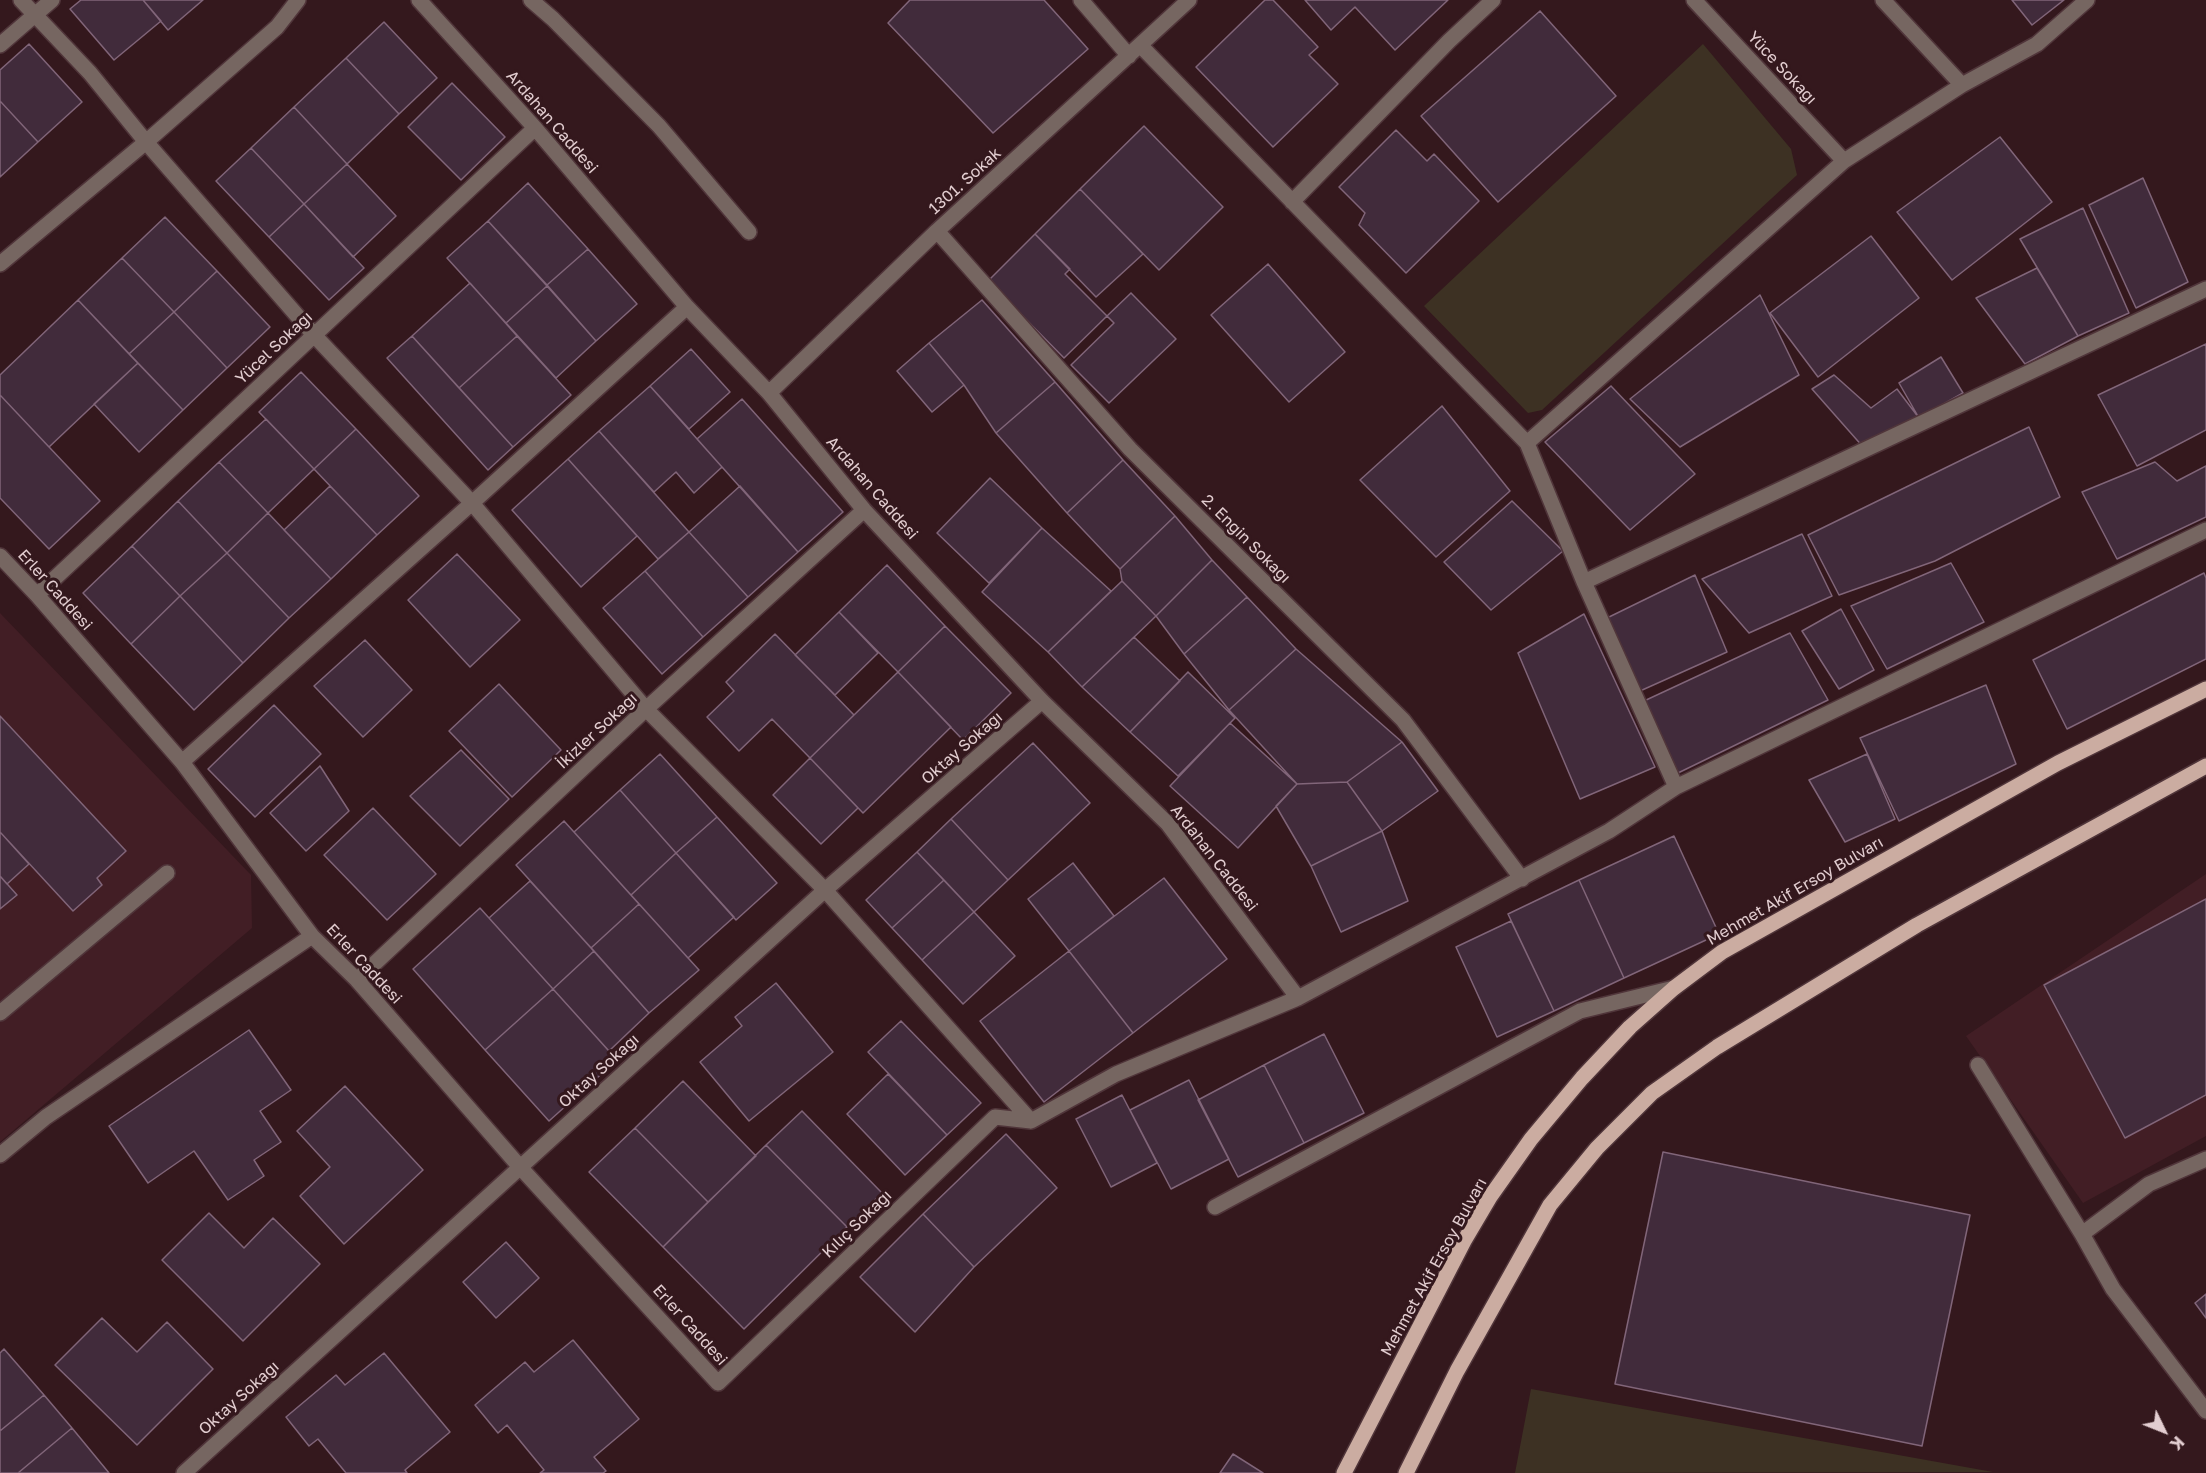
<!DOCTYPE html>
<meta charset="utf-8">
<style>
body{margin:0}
#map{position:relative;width:2206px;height:1473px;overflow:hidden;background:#34181d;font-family:"Golos Text",sans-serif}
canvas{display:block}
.north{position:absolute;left:2134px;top:1401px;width:60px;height:60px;-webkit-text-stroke:4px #34181d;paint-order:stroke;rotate:133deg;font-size:16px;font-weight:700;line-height:24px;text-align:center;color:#e3ced1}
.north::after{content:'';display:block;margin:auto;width:21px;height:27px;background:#e3ced1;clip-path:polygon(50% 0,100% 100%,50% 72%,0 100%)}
</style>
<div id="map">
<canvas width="2206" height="1473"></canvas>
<div class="north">K</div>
</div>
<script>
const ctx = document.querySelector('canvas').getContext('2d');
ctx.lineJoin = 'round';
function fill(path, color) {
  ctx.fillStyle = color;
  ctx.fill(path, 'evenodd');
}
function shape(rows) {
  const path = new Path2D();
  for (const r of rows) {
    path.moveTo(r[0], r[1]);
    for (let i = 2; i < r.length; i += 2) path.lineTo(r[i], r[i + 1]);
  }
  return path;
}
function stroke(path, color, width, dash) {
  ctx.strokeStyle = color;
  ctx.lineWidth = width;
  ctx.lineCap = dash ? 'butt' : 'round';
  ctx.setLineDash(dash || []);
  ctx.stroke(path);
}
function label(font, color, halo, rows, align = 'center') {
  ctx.font = font + ' "Golos Text",sans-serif';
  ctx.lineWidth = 6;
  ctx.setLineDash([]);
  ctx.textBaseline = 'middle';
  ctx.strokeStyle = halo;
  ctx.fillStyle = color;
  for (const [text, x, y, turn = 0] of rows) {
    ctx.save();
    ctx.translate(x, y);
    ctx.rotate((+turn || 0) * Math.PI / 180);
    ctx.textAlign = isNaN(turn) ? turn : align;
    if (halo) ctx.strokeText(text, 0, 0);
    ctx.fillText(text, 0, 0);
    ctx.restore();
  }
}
fill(shape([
 [0,613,251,875,252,928,0,1142],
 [2206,874,2206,1136,2083,1203,1966,1036]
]), '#421e25');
fill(shape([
 [1703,44,1791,149,1797,175,1542,410,1528,413,1424,306],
 [1531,1389,1993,1472,1515,1473]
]), '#3d3123');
const building = shape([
 [81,0,143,0,161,21,114,60,70,9,81,0],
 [143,0,203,0,168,30,143,0],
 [910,0,1044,0,1088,49,993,133,888,23,910,0],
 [1265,0,1273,0,1318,47,1309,55,1338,84,1273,147,1196,67,1265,0],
 [1305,0,1448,0,1395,50,1355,7,1331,30,1305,0],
 [2012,0,2064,0,2032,25,2012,0],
 [1540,11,1616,96,1498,202,1421,116,1540,11],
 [384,22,437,78,399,114,346,58,384,22],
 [29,44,82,102,38,142,0,101,0,70,29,44],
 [346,58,399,114,347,164,294,107,346,58],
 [452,83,505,137,461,180,408,127,452,83],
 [0,101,38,142,0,177,0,101],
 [294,107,347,164,304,204,251,148,294,107],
 [1144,126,1223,207,1159,270,1080,189,1144,126],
 [1396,130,1427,161,1434,154,1479,201,1406,273,1359,225,1365,213,1339,187,1396,130],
 [2000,137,2052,202,1952,280,1897,212,2000,137],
 [251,148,304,204,269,237,216,181,251,148],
 [347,164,396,216,353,257,304,204,347,164],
 [2143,178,2188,282,2136,308,2089,205,2143,178],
 [528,183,588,249,547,285,488,221,528,183],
 [1080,189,1143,254,1096,297,1035,234,1080,189],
 [304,204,364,268,329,300,269,237,304,204],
 [2083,208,2129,313,2078,336,2020,239,2083,208],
 [165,217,217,271,174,312,122,258,165,217],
 [488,221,547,286,506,323,447,258,488,221],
 [1035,234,1070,269,1065,274,1107,316,1064,358,988,281,1035,234],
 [1871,236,1919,298,1818,377,1770,313,1871,236],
 [588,249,637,304,596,341,547,285,588,249],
 [122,258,174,312,129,354,78,300,122,258],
 [1268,264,1345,352,1289,402,1211,315,1268,264],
 [2037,268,2078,336,2025,364,1976,298,2037,268],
 [217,271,270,327,227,368,174,312,217,271],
 [470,283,517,336,459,388,412,336,470,283],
 [547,286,596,341,556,378,506,323,547,286],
 [1131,293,1176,339,1109,403,1071,365,1114,323,1107,316,1131,293],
 [1760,295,1799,375,1680,447,1630,399,1760,295],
 [78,300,138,363,49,447,0,395,0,375,78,300],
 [982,300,1055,382,996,433,964,385,929,343,982,300],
 [174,312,227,368,183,410,129,354,174,312],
 [412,336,513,447,488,470,387,358,412,336],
 [517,336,571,395,513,447,459,388,517,336],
 [929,343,964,385,932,412,897,371,929,343],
 [2206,344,2206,430,2137,466,2098,395,2206,344],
 [691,349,730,392,689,429,650,386,691,349],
 [1941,357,1963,393,1919,418,1899,383,1941,357],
 [138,363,183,410,139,452,94,404,138,363],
 [301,372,356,429,314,469,259,412,301,372],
 [1834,375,1871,408,1897,389,1919,418,1864,448,1812,389,1834,375],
 [1055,382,1123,460,1067,513,996,433,1055,382],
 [650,386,722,467,694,493,676,472,654,492,599,431,650,386],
 [1611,386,1695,474,1630,530,1545,442,1611,386],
 [0,395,100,501,49,549,0,498,0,395],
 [742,399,843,512,798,552,697,439,742,399],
 [1442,406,1510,491,1436,557,1360,480,1442,406],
 [266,419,314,469,268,513,219,462,266,419],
 [2029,427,2060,497,1935,561,1839,595,1808,535,2029,427],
 [356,429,419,496,377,535,314,469,356,429],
 [599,431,689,532,658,559,568,459,599,431],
 [568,459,637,536,581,587,512,510,568,459],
 [1123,460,1175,516,1120,569,1067,513,1123,460],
 [219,462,268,513,227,553,178,501,219,462],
 [2155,462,2177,481,2206,466,2206,517,2117,559,2082,492,2155,462],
 [990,478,1042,528,989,583,937,533,990,478],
 [330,486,377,535,331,579,284,530,330,486],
 [740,486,798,552,748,597,689,532,740,486],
 [178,501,227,553,180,596,132,546,178,501],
 [1512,501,1563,551,1491,610,1444,562,1512,501],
 [268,513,331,579,289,618,227,553,268,513],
 [1175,516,1212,560,1156,616,1122,581,1120,569,1175,516],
 [1042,528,1111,591,1048,652,982,592,1042,528],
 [689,532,748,597,703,637,645,571,689,532],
 [1802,534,1832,596,1749,633,1702,579,1802,534],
 [132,546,180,596,131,644,83,593,132,546],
 [227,553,289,618,243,663,180,596,227,553],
 [457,554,520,620,470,667,408,600,457,554],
 [1212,560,1247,597,1184,654,1156,616,1212,560],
 [1951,563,1984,622,1887,669,1851,606,1951,563],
 [887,565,945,626,898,672,839,612,887,565],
 [645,571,703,637,662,674,603,608,645,571],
 [2204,573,2206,578,2206,659,2067,729,2033,660,2204,573],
 [1695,575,1727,652,1640,691,1607,618,1695,575],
 [1122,581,1156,616,1082,687,1048,652,1122,581],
 [180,596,243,663,194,710,131,644,180,596],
 [1247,597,1296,649,1229,710,1184,654,1247,597],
 [1841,609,1874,670,1839,689,1802,631,1841,609],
 [839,612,878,653,835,695,795,655,839,612],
 [1584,614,1655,767,1580,799,1518,653,1584,614],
 [945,626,1011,693,963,740,898,672,945,626],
 [1790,633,1828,700,1678,773,1644,701,1790,633],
 [775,634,854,715,810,758,772,719,739,751,707,717,734,691,726,682,775,634],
 [1134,637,1180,681,1130,732,1082,687,1134,637],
 [365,640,412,690,363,737,314,686,365,640],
 [1296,649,1402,742,1347,782,1297,784,1229,710,1296,649],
 [898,672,951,727,863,813,810,758,898,672],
 [1188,672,1235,718,1178,776,1130,732,1188,672],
 [499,684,561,750,512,797,449,731,499,684],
 [1986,685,2016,764,1899,821,1860,738,1986,685],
 [274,705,321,754,255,817,208,769,274,705],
 [0,716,126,851,97,878,102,885,73,911,0,832,0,716],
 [1230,723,1297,784,1238,848,1170,786,1230,723],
 [1402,742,1438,791,1382,831,1347,782,1402,742],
 [1033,743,1090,803,1008,880,951,819,1033,743],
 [461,750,509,799,460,846,410,796,461,750],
 [660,754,717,817,676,853,620,790,660,754],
 [1867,754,1895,819,1845,842,1809,780,1867,754],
 [810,758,858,808,821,844,773,795,810,758],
 [320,766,349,811,306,851,270,813,320,766],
 [1347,782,1382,831,1311,866,1276,806,1297,784,1347,782],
 [620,790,676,853,631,895,574,832,620,790],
 [373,808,436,874,387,920,324,855,373,808],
 [717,817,777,883,736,920,676,853,717,817],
 [951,819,1008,880,974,912,917,852,951,819],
 [564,821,639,904,591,948,516,865,564,821],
 [1382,831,1408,901,1341,932,1311,866,1382,831],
 [0,832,29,864,7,884,0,876,0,832],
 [1674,836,1719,934,1624,978,1579,880,1674,836],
 [917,852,944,880,892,928,866,900,917,852],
 [676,853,734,917,688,958,631,895,676,853],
 [1073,863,1114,916,1069,951,1028,899,1073,863],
 [0,876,17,895,0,909,0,876],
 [1164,878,1227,959,1133,1033,1069,951,1164,878],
 [944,880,974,912,922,960,892,928,944,880],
 [1579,880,1624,978,1554,1011,1508,914,1579,880],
 [530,881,594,951,553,989,489,918,530,881],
 [2206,899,2206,1095,2125,1138,2044,985,2206,899],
 [639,904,699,970,649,1013,591,948,639,904],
 [480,908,553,989,485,1050,413,969,480,908],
 [974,912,1015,956,963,1004,922,960,974,912],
 [1511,921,1554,1011,1497,1037,1456,947,1511,921],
 [594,951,649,1013,609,1051,553,989,594,951],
 [1069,951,1133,1033,1044,1102,980,1021,1069,951],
 [776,983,833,1052,749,1121,700,1062,742,1026,735,1017,776,983],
 [553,989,617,1060,549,1121,485,1050,553,989],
 [901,1021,981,1103,947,1135,868,1052,901,1021],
 [249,1030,291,1090,260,1111,281,1142,254,1160,264,1176,228,1200,194,1151,148,1183,109,1126,249,1030],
 [1324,1034,1364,1113,1304,1143,1264,1065,1324,1034],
 [1264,1065,1304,1143,1238,1177,1198,1100,1264,1065],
 [888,1074,947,1135,905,1175,847,1114,888,1074],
 [1189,1080,1229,1159,1171,1189,1130,1110,1189,1080],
 [683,1081,756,1156,708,1202,635,1128,683,1081],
 [345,1086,423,1170,344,1244,300,1196,330,1167,297,1131,345,1086],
 [1122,1095,1157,1163,1111,1187,1076,1119,1122,1095],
 [802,1111,882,1193,847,1227,766,1145,802,1111],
 [635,1128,708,1202,663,1247,589,1172,635,1128],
 [1006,1134,1057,1188,974,1267,923,1214,1006,1134],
 [766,1145,847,1227,744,1329,663,1247,766,1145],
 [1663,1152,1970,1215,1922,1446,1615,1384,1663,1152],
 [209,1213,244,1248,273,1218,320,1264,243,1341,162,1260,209,1213],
 [923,1214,974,1267,915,1332,860,1277,923,1214],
 [506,1242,539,1278,496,1318,463,1282,506,1242],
 [2206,1294,2206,1318,2195,1303,2206,1294],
 [102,1318,137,1352,167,1322,213,1369,137,1445,55,1365,102,1318],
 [573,1340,639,1419,594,1457,606,1471,603,1473,540,1473,544,1470,507,1425,498,1433,475,1405,525,1362,534,1372,573,1340],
 [4,1349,44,1395,0,1431,0,1353,4,1349],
 [384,1353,450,1432,405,1470,407,1473,346,1473,318,1439,309,1446,286,1417,336,1375,345,1385,384,1353],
 [44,1395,72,1428,18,1473,0,1473,0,1431,44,1395],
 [72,1428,109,1473,18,1473,72,1428],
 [1233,1454,1263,1473,1220,1473,1233,1454]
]);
fill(building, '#412b3b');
stroke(building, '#816579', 1.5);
const minor = shape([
 [21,0,90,73,146,142,314,335,472,503,646,709,825,890,1031,1121,1116,1074,1298,998,1609,831,1676,787,2206,530],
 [419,0,535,128,687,307,769,393,864,510,1042,701,1168,824,1298,998],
 [531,0,553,19,659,126,749,232],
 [1081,0,1129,56],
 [1694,0,1844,161],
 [1883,0,1962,85],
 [0,45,52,0],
 [1140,45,1527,443,1584,582,1676,787],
 [1292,202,1449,41,1493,0],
 [937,231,1130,449,1403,720,1522,879],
 [0,264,146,142,277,27,298,0],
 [769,393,937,231,1189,0],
 [1527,443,1844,161,1962,85,2037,44,2087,0],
 [0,556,37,595,182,762,312,936,357,980,520,1167,718,1383,995,1117,1031,1121],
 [1584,582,2206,289],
 [37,595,535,128],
 [182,762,472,503,687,307],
 [357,980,646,709,864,510],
 [0,1013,167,873],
 [1978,1065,2082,1234],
 [0,1155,46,1117,312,936],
 [2206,1159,2149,1184,2082,1234,2113,1289,2206,1411],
 [1215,1207,1580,1011,1674,988],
 [184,1473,825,890,1042,701]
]);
const major = shape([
 [1344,1473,1464,1241,1490,1197,1531,1139,1582,1078,1630,1027,1674,988,1722,952,2058,763,2206,689],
 [1406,1473,1457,1371,1550,1205,1597,1148,1652,1093,1717,1047,1917,925,2206,766]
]);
stroke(minor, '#50353a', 18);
stroke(major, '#50353a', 18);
stroke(minor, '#766661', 15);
stroke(major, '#cbaca1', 15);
label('16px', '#e3ced1', '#34181d', [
 ["Yüce Sokağı",1782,68,47],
 ["Ardahan Caddesi",552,122,49],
 ["1301. Sokak",965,181,-42],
 ["Yücel Sokağı",274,348,-43],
 ["Ardahan Caddesi",872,488,49],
 ["2. Engin Sokağı",1246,539,45],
 ["Erler Caddesi",55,590,48],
 ["İkizler Sokağı",597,731,-43],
 ["Oktay Sokağı",962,748,-41],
 ["Ardahan Caddesi",1214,858,52],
 ["Mehmet Akif Ersoy Bulvarı",1795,891,-30],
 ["Erler Caddesi",364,964,47],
 ["Oktay Sokağı",599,1071,-42],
 ["Kılıç Sokağı",857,1224,-44],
 ["Mehmet Akif Ersoy Bulvarı",1434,1267,-61],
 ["Erler Caddesi",690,1325,48],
 ["Oktay Sokağı",239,1398,-42]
]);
</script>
